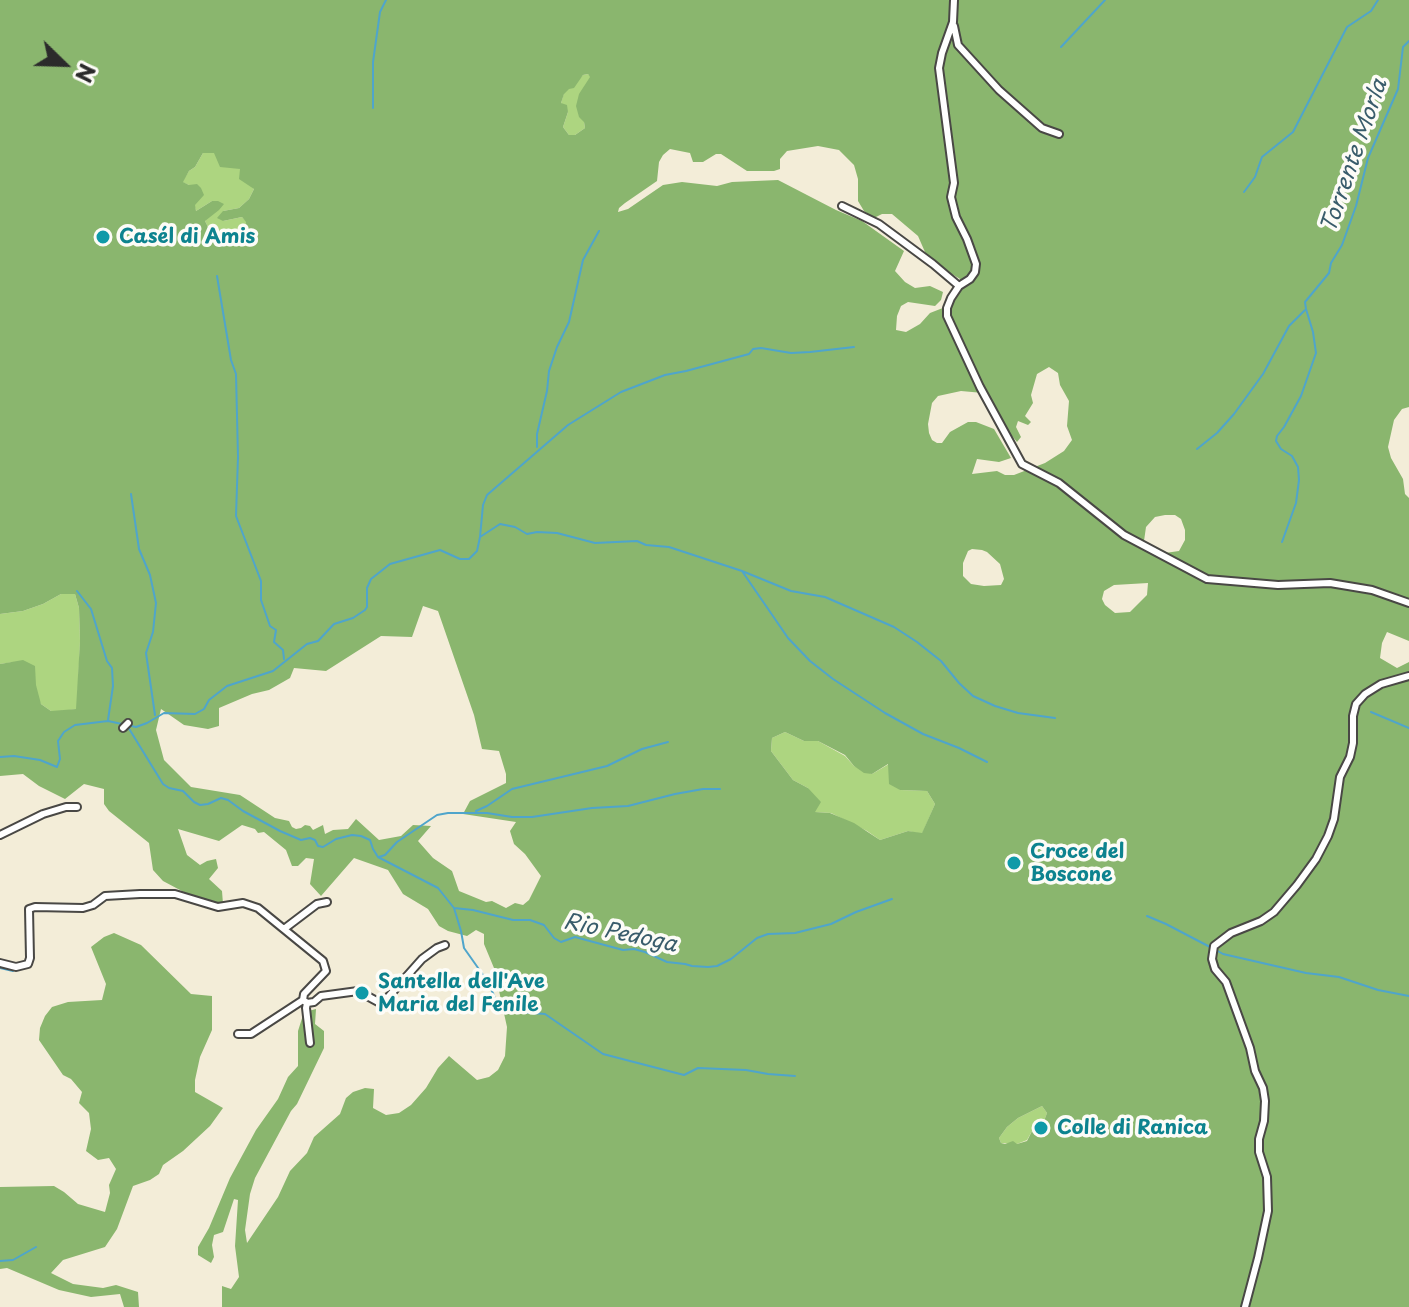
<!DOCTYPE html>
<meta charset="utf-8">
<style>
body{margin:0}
#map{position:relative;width:1409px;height:1307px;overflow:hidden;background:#f3edd8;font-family:"Playpen Sans",sans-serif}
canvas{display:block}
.north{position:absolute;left:24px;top:24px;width:80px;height:80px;-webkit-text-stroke:6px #fdfcf7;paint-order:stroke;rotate:113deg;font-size:22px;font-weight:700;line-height:32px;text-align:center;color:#2b2b2b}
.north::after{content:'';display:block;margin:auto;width:28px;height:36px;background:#2b2b2b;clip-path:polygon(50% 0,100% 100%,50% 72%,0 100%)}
</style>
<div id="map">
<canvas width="1409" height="1307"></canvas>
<div class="north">N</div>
</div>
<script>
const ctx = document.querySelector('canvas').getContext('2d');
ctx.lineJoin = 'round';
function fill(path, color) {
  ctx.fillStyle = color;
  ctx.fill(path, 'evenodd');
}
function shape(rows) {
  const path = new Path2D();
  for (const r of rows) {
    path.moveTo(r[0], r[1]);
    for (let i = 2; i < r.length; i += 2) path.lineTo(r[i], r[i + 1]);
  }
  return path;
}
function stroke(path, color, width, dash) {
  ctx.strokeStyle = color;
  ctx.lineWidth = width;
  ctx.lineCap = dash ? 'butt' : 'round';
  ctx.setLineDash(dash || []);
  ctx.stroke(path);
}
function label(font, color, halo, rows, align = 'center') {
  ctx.font = font + ' "Playpen Sans",sans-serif';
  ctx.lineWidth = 7;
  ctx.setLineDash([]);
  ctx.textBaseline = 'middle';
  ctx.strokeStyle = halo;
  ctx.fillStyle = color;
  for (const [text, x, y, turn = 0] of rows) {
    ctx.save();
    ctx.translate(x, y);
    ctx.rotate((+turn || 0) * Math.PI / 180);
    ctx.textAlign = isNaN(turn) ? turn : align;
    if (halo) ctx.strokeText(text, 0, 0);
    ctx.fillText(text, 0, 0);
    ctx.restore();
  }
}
fill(shape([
 [588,74,591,77,584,122,585,128,575,135,569,135,563,127,568,112,561,103,564,93,583,75],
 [203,153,215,153,240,169,254,189,249,199,239,208,223,211,223,221,242,217,247,222,246,226,237,229,221,230,213,230,208,227,205,221,212,201,196,211,189,185,182,182,189,171,195,167],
 [61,594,75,594,79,608,80,641,77,709,61,711,51,711,41,704,14,662,0,664,0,614,23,611,43,604],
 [785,732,804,741,818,741,845,756,854,766,872,774,889,764,900,790,927,791,935,804,922,834,908,831,880,840,867,831,831,813,814,812,808,788,793,780,771,751,772,738],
 [1042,1106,1047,1113,1044,1121,1032,1131,1027,1140,1017,1144,1001,1143,999,1138,1007,1127,1018,1118]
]), '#add580');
fill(shape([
 [0,0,1409,0,1409,407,1402,409,1394,420,1388,447,1391,458,1403,479,1405,494,1409,498,1409,641,1387,632,1382,643,1380,658,1397,668,1409,662,1409,1307,222,1307,222,1286,231,1289,239,1277,235,1246,238,1200,234,1199,223,1232,214,1235,212,1245,214,1257,211,1263,198,1255,198,1247,209,1228,230,1178,256,1130,278,1099,288,1077,298,1066,298,1031,304,1012,316,1009,315,1024,324,1031,324,1048,297,1104,291,1111,255,1178,250,1194,245,1230,247,1243,278,1197,290,1171,307,1153,314,1137,340,1114,346,1098,353,1092,365,1088,374,1089,373,1108,386,1115,399,1113,411,1105,426,1088,438,1068,449,1056,477,1080,489,1077,498,1070,505,1056,507,1027,494,968,484,944,484,934,476,930,467,936,448,931,439,926,428,909,403,894,388,870,354,858,321,896,310,884,314,859,306,858,298,866,292,866,286,850,264,832,258,833,255,829,242,825,219,841,178,829,187,855,200,865,207,861,216,859,218,868,209,879,222,891,223,904,197,899,163,881,153,870,149,843,109,811,104,804,104,789,84,784,65,799,39,786,23,774,0,776,0,664,23,660,35,666,36,685,41,704,51,711,76,709,80,641,79,608,75,594,61,594,43,604,23,611,0,614],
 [588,74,590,77,579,94,576,106,579,117,584,122,585,128,575,135,569,135,563,127,568,112,567,105,561,103,564,94,569,89,574,88,583,75],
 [818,146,839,150,854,165,858,179,858,201,864,211,874,218,882,214,892,214,918,236,925,252,934,263,960,279,953,304,930,313,920,324,906,332,896,330,897,316,901,306,908,302,935,306,941,300,943,292,930,286,915,288,905,282,895,271,904,251,862,221,836,210,778,180,732,182,717,186,682,182,663,185,628,209,618,212,619,208,625,203,657,181,659,162,663,155,670,149,690,153,693,162,703,162,716,154,721,154,747,171,774,171,780,169,780,159,787,151],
 [203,153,214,153,220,167,240,169,239,179,254,189,249,199,239,208,223,211,217,218,223,221,242,217,246,222,246,226,237,229,221,230,213,230,208,227,205,221,219,210,224,204,218,201,212,201,196,211,195,205,204,195,201,188,197,184,189,185,183,182,189,171,195,167],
 [1049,367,1058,373,1060,385,1069,401,1067,426,1072,440,1064,451,1045,463,1014,475,1005,475,997,471,972,474,977,459,999,462,1011,458,994,429,976,422,968,422,950,432,942,443,937,443,932,440,929,433,928,424,932,403,938,396,961,391,983,393,1003,425,1017,442,1021,437,1016,427,1018,421,1028,425,1031,422,1025,416,1033,403,1031,395,1037,374],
 [1165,515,1175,515,1181,519,1185,530,1185,540,1179,551,1165,553,1144,541,1146,527,1155,517],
 [972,549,982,550,987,552,1000,564,1004,579,1001,585,984,586,971,584,963,576,963,563,968,551],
 [1148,583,1147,595,1130,612,1115,613,1105,605,1102,599,1104,591,1114,585],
 [423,606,438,611,474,715,482,749,499,751,506,774,506,783,470,801,463,814,516,822,510,831,514,844,525,854,541,876,529,900,523,905,515,903,506,908,492,901,486,902,459,891,452,871,433,858,418,841,431,826,413,825,401,836,379,840,356,819,348,829,333,830,325,834,323,825,313,830,310,826,305,825,301,828,296,829,292,827,289,821,275,818,240,795,191,787,164,760,156,730,161,709,184,725,208,729,219,726,219,708,252,694,269,690,290,678,294,668,326,671,381,636,412,637],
 [785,732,804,741,818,741,845,755,854,766,864,773,872,774,888,764,889,784,900,790,927,791,935,804,922,833,908,831,880,840,854,823,830,813,815,812,821,802,808,788,793,780,771,751,772,738],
 [1042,1106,1047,1113,1044,1121,1032,1131,1027,1141,1017,1144,1013,1141,1005,1144,1001,1143,999,1138,1007,1127,1018,1118],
 [114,933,141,945,191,994,212,996,212,1030,200,1057,195,1080,195,1092,223,1108,210,1126,183,1151,163,1165,159,1174,150,1180,133,1186,117,1229,105,1247,63,1260,51,1273,73,1284,103,1288,116,1285,138,1292,139,1307,124,1307,120,1294,91,1297,59,1290,7,1268,0,1269,0,1187,54,1186,64,1192,78,1204,105,1212,110,1193,109,1185,116,1169,109,1158,98,1160,86,1151,91,1129,89,1113,79,1103,82,1092,71,1079,63,1075,39,1040,40,1028,45,1016,52,1007,68,1002,102,1000,106,984,91,947,104,937]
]), '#8ab66e');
stroke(shape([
 [1061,47,1105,0],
 [373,108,373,62,380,12,386,0],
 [1244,192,1255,177,1262,157,1293,132,1347,27,1371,11,1378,0],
 [217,276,231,360,236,374,238,457,236,516,261,581,261,600,270,626,276,630,274,642,283,650,284,659],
 [537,447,537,434,547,391,549,371,557,347,569,322,583,260,599,231],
 [1197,449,1217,433,1234,414,1263,374,1289,326,1305,310],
 [131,494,139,549,150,575,156,603,153,632,146,653,155,715],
 [480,537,483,505,487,495,568,425,621,392,665,375,686,371,749,354,753,349,761,348,791,353,810,352,854,347],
 [1282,542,1296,503,1299,480,1298,467,1292,456,1281,449,1276,441,1277,436,1284,427,1301,396,1316,353,1313,332,1306,309,1305,302,1329,273,1331,263,1342,245,1356,206,1368,158,1398,89,1403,47,1409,41],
 [742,571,788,638,810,661,833,679,885,713,923,734,959,748,987,762],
 [77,591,91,609,107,661,112,668,113,686,108,720],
 [1371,712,1409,728],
 [128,727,163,784,169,788,183,791,194,802,200,805,208,804,221,798,228,800,243,811,280,831,301,840,310,838,315,840,318,846,323,847,336,839,352,835,361,836,370,840,373,849,378,857,438,888,454,908,473,910,513,920,530,920,544,925,554,938,561,942,575,937,623,950,634,949,645,952,667,962,685,964,692,966,708,967,717,966,731,959,757,938,768,934,795,933,831,924,856,912,892,899],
 [0,757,14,756,40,760,57,767,60,759,58,741,64,732,75,725,108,721,136,727,147,723,164,713,195,714,204,709,209,700,227,686,273,671,307,644,318,641,334,624,353,618,365,610,367,607,367,588,371,579,390,564,440,550,460,559,469,559,477,551,480,537,500,524,515,527,527,534,537,532,557,533,595,543,637,541,646,545,669,547,742,571,791,591,825,597,894,627,917,642,941,661,959,683,973,696,995,706,1018,713,1055,718],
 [476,811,487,806,512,789,607,766,642,749,668,742],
 [379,857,385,855,397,842,437,815,448,813,487,813,512,817,532,817,592,808,628,806,675,794,703,789,720,789],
 [454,908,461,931,464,948,488,982,495,998,507,1007,519,1012,545,1014,603,1054,684,1075,698,1068,746,1070,768,1074,795,1076],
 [1147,916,1166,924,1210,947],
 [1216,950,1223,954,1306,973,1339,977,1378,990,1409,996],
 [0,968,13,971],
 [0,1261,13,1260,36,1247]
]), '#4fa5cb', 2);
const street = shape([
 [954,0,953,22,942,53,939,68,954,183,951,197,956,217,967,239,976,264,975,272,970,279,959,286,951,298,947,308,947,316,980,387,1022,464,1059,483,1124,535,1207,579,1278,585,1330,583,1372,590,1409,603],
 [954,26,958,45,999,90,1042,128,1059,134],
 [842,206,879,224,933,264,959,286],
 [123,728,128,723],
 [0,835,43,814,66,807,77,807],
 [284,929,317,904,327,902],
 [0,963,16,967,28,964,30,958,29,909,35,907,83,908,93,905,105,896,140,894,175,894,218,907,243,903,258,908,323,961,326,971,304,994,303,1000,307,1003,314,1002,321,996,358,991,382,1004,422,959,437,948,445,945],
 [307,1003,306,1008,310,1043],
 [238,1034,251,1034,303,1000],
 [1245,1307,1258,1258,1268,1211,1267,1177,1259,1152,1259,1139,1264,1121,1265,1101,1263,1088,1255,1071,1250,1048,1226,982,1215,969,1212,959,1214,946,1231,933,1261,921,1274,912,1297,885,1316,859,1328,836,1334,819,1340,777,1350,757,1353,743,1353,716,1356,704,1365,694,1381,684,1409,676]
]);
stroke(street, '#494845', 10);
stroke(street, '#fff', 6);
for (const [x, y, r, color] of [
 [103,237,8,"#0f9aa8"],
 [1014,863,8,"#0f9aa8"],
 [362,993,8,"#0f9aa8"],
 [1041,1128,8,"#0f9aa8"]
]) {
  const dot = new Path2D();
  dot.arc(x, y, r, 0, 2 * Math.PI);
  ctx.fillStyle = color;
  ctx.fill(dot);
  stroke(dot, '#fdfcf7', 3);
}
label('bold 20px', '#0d838f', '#fdfcf7', [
 ["Casél di Amis",119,237],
 ["Croce del",1030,852],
 ["Boscone",1030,875],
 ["Santella dell'Ave",378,982],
 ["Maria del Fenile",378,1005],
 ["Colle di Ranica",1057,1128]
], 'left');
label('italic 22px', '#395c6b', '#fdfcf7', [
 ["Torrente Morla",1355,156,-71],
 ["Rio Pedoga",620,934,12]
]);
</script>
